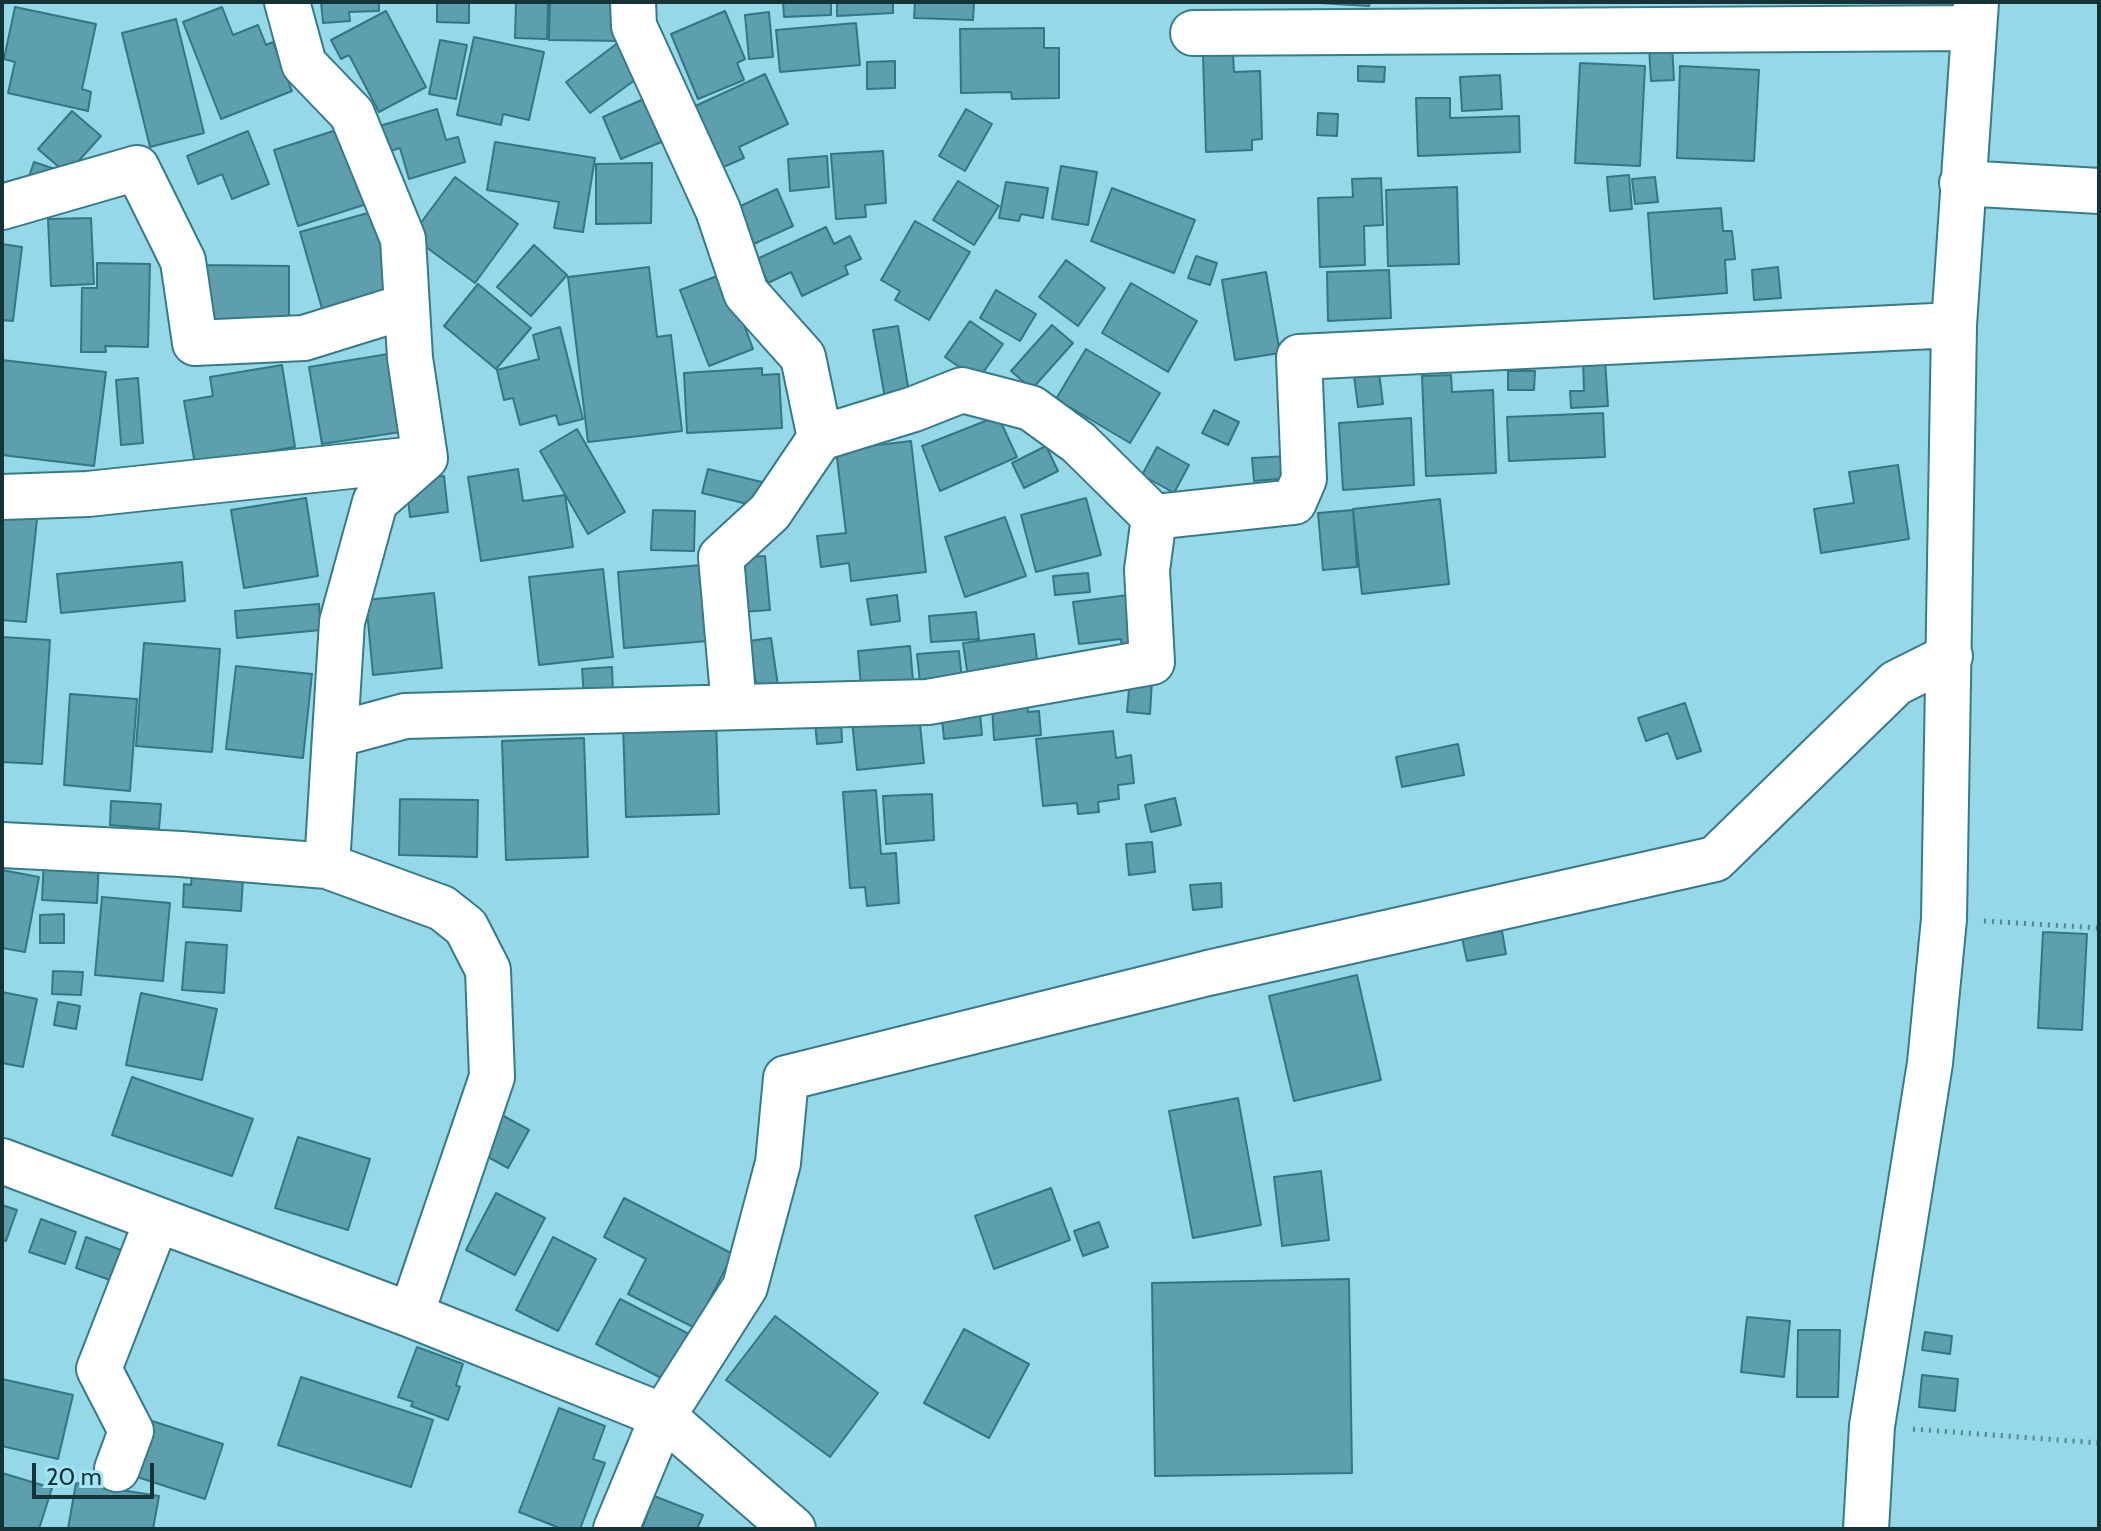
<!DOCTYPE html>
<style>
body{margin:0}
#map{position:relative;width:2101px;height:1531px;overflow:hidden;background:#95d8e7;font-family:Cabin,sans-serif}
canvas{display:block}
.frame{position:absolute;inset:0;border:4px solid #173338;pointer-events:none}
.scale{position:absolute;left:32px;top:1463px;width:122px;height:36px;box-sizing:border-box;border:4px solid #173338;border-top:0;padding-left:10px;font-size:24px;line-height:28px;white-space:nowrap;color:#173338;-webkit-text-stroke:6px #a1e5f4;paint-order:stroke}
</style>
<div id="map">
<canvas width="2101" height="1531"></canvas>
<div class="frame"></div>
<div class="scale">20 m</div>
</div>
<script>
const ctx = document.querySelector('canvas').getContext('2d');
ctx.lineJoin = 'round';
function fill(path, color) {
  ctx.fillStyle = color;
  ctx.fill(path, 'evenodd');
}
function shape(rows) {
  const path = new Path2D();
  for (const r of rows) {
    path.moveTo(r[0], r[1]);
    for (let i = 2; i < r.length; i += 2) path.lineTo(r[i], r[i + 1]);
  }
  return path;
}
function stroke(path, color, width, dash) {
  ctx.strokeStyle = color;
  ctx.lineWidth = width;
  ctx.lineCap = dash ? 'butt' : 'round';
  ctx.setLineDash(dash || []);
  ctx.stroke(path);
}
const building = shape([
 [321,2,379,2,379,11,349,12,350,21,323,23,321,2],
 [437,2,469,2,469,23,437,22,437,2],
 [516,2,548,2,547,39,515,38,516,2],
 [550,2,626,2,626,41,549,40,550,2],
 [783,2,831,2,831,15,784,17,783,2],
 [837,2,893,2,893,13,837,16,837,2],
 [915,2,974,3,973,20,914,18,915,2],
 [1303,2,1370,2,1369,6,1303,2],
 [15,7,96,24,82,89,91,92,88,111,8,93,15,62,4,59,15,7],
 [222,7,233,35,258,25,266,45,273,42,292,91,221,119,183,22,222,7],
 [386,11,426,87,379,112,349,55,341,59,331,40,386,11],
 [725,11,745,59,737,63,744,80,698,99,671,34,725,11],
 [769,12,773,57,749,59,745,15,769,12],
 [176,19,204,133,150,147,122,33,176,19],
 [856,23,860,65,780,72,776,30,856,23],
 [1044,28,1044,48,1059,48,1059,98,1012,99,1011,92,961,93,960,29,1044,28],
 [474,37,544,52,529,120,503,114,501,125,457,115,474,37],
 [440,40,467,45,456,99,429,94,440,40],
 [619,42,643,74,590,113,566,82,619,42],
 [1672,45,1674,80,1651,81,1649,47,1672,45],
 [1233,53,1234,72,1260,71,1262,139,1252,140,1252,150,1206,152,1203,55,1233,53],
 [895,61,895,88,867,89,867,62,895,61],
 [1580,63,1645,66,1640,166,1575,163,1580,63],
 [1358,66,1385,67,1384,82,1358,81,1358,66],
 [1680,66,1759,70,1754,161,1677,158,1680,66],
 [765,74,788,124,739,147,744,158,719,169,691,108,765,74],
 [1500,75,1502,109,1462,111,1460,77,1500,75],
 [655,94,673,137,621,159,603,117,655,94],
 [1416,98,1450,98,1450,118,1519,116,1520,152,1418,156,1416,98],
 [437,109,446,140,458,137,465,162,409,179,400,148,384,153,376,127,437,109],
 [966,109,992,124,965,171,939,156,966,109],
 [72,111,101,136,67,174,38,149,72,111],
 [1318,113,1338,114,1337,136,1317,135,1318,113],
 [349,126,373,202,298,226,274,150,349,126],
 [248,131,269,184,232,199,222,174,198,184,187,156,248,131],
 [495,142,595,158,583,232,554,228,559,202,487,190,495,142],
 [883,151,886,203,865,205,866,217,836,219,831,154,883,151],
 [827,156,829,187,790,191,788,159,827,156],
 [34,162,58,170,27,182,34,162],
 [652,163,651,223,596,224,596,164,652,163],
 [1061,166,1097,172,1088,225,1052,219,1061,166],
 [1629,175,1632,209,1610,211,1607,177,1629,175],
 [455,177,518,224,475,283,411,236,455,177],
 [1655,177,1658,202,1635,204,1632,179,1655,177],
 [1381,178,1383,225,1364,226,1365,265,1320,267,1318,198,1353,197,1352,179,1381,178],
 [958,181,999,206,974,245,933,220,958,181],
 [1006,182,1048,188,1043,218,1021,214,1019,221,999,218,1006,182],
 [1457,187,1459,264,1388,266,1386,190,1457,187],
 [1112,188,1195,220,1174,273,1091,241,1112,188],
 [777,189,793,226,747,247,730,211,777,189],
 [1721,208,1723,231,1732,231,1735,259,1725,260,1727,293,1654,299,1648,213,1721,208],
 [375,211,398,290,323,312,300,232,375,211],
 [91,218,94,284,51,286,48,219,91,218],
 [915,221,970,252,929,320,895,300,900,291,881,280,915,221],
 [826,227,834,244,850,236,861,259,845,266,848,274,802,296,791,272,768,283,757,259,826,227],
 [2,244,22,247,13,321,2,320,2,244],
 [534,245,567,275,531,316,497,287,534,245],
 [1196,256,1217,263,1210,285,1188,278,1196,256],
 [1066,260,1105,288,1078,326,1039,297,1066,260],
 [97,263,150,264,148,347,105,346,106,352,81,352,82,288,97,288,97,263],
 [206,265,289,266,289,322,205,321,206,265],
 [649,267,657,337,671,335,682,431,588,442,568,277,649,267],
 [1778,267,1781,298,1754,300,1752,270,1778,267],
 [1389,270,1391,318,1328,321,1327,272,1389,270],
 [1266,272,1280,353,1235,360,1222,280,1266,272],
 [725,273,753,349,709,366,680,290,725,273],
 [1131,283,1197,321,1168,372,1102,333,1131,283],
 [478,284,531,328,496,369,444,326,478,284],
 [996,290,1036,314,1020,341,980,318,996,290],
 [970,321,1003,344,978,380,945,357,970,321],
 [1052,325,1073,343,1032,389,1011,371,1052,325],
 [898,326,909,393,885,398,873,330,898,326],
 [560,327,583,419,559,425,556,415,520,425,513,398,504,400,497,370,539,359,533,335,560,327],
 [1086,349,1160,393,1130,443,1056,399,1086,349],
 [394,353,407,431,322,444,309,367,394,353],
 [1605,359,1608,406,1571,408,1570,391,1584,391,1583,360,1605,359],
 [2,360,106,372,94,466,2,455,2,360],
 [282,365,295,447,195,464,184,401,213,396,210,377,282,365],
 [1378,365,1383,404,1358,407,1353,368,1378,365],
 [762,368,762,375,779,374,782,428,687,433,684,373,762,368],
 [1508,371,1535,371,1534,390,1508,390,1508,371],
 [1451,375,1452,392,1493,390,1496,473,1426,476,1422,376,1451,375],
 [138,378,143,443,121,445,116,380,138,378],
 [1214,410,1239,422,1228,445,1202,433,1214,410],
 [1603,413,1605,457,1509,461,1507,417,1603,413],
 [998,416,1017,457,940,491,922,446,998,416],
 [1411,418,1414,485,1343,490,1339,423,1411,418],
 [577,429,625,512,588,534,540,451,577,429],
 [911,441,926,572,851,581,849,563,821,567,817,536,846,533,836,450,911,441],
 [1046,446,1058,471,1024,488,1012,463,1046,446],
 [1157,447,1189,465,1174,493,1142,475,1157,447],
 [1289,456,1291,478,1254,481,1252,458,1289,456],
 [1898,465,1909,539,1821,553,1814,509,1854,503,1849,472,1898,465],
 [518,469,523,501,565,495,573,547,481,561,468,477,518,469],
 [708,469,766,483,760,507,702,493,708,469],
 [444,476,448,512,410,517,406,481,444,476],
 [306,498,318,576,244,588,231,510,306,498],
 [1086,498,1101,555,1036,572,1021,515,1086,498],
 [1440,499,1449,584,1362,594,1353,509,1440,499],
 [2,506,38,510,26,622,2,620,2,506],
 [653,510,695,511,694,551,651,550,653,510],
 [1353,510,1357,567,1323,570,1318,513,1353,510],
 [1005,517,1026,576,965,597,945,537,1005,517],
 [765,556,770,610,741,612,736,558,765,556],
 [182,562,185,601,61,613,57,574,182,562],
 [702,565,708,641,624,648,618,572,702,565],
 [603,569,613,657,539,665,529,577,603,569],
 [1088,573,1090,592,1055,595,1053,576,1088,573],
 [434,593,442,668,373,675,366,600,434,593],
 [1136,594,1143,647,1122,650,1121,639,1079,644,1073,602,1136,594],
 [897,595,900,621,871,625,867,599,897,595],
 [319,604,321,630,237,638,235,611,319,604],
 [976,612,979,639,931,642,929,616,976,612],
 [1034,634,1039,676,968,677,963,643,1034,634],
 [2,637,50,640,42,764,2,762,2,637],
 [771,638,778,686,757,690,749,641,771,638],
 [144,643,220,649,212,752,136,746,144,643],
 [910,646,913,681,861,686,858,651,910,646],
 [959,651,962,679,920,682,917,654,959,651],
 [236,666,312,674,303,758,226,749,236,666],
 [612,667,613,694,584,697,582,669,612,667],
 [1130,678,1152,680,1150,714,1127,712,1130,678],
 [70,694,137,699,130,791,64,785,70,694],
 [1685,703,1701,751,1677,759,1668,733,1646,741,1638,718,1685,703],
 [979,704,982,735,944,739,941,708,979,704],
 [1027,704,1028,712,1039,711,1041,735,994,740,992,707,1027,704],
 [918,705,924,763,857,770,851,711,918,705],
 [716,719,719,814,626,817,623,723,716,719],
 [841,720,842,742,817,744,815,721,841,720],
 [1113,731,1116,758,1131,755,1134,783,1118,785,1119,799,1098,802,1099,812,1078,814,1077,803,1043,806,1036,739,1113,731],
 [584,738,588,857,506,860,502,741,584,738],
 [1458,744,1464,775,1402,787,1396,757,1458,744],
 [876,790,881,854,896,853,899,903,867,906,865,887,850,888,843,792,876,790],
 [932,794,934,840,886,844,883,796,932,794],
 [1175,798,1181,825,1151,832,1145,805,1175,798],
 [400,799,478,800,477,857,399,855,400,799],
 [111,801,161,804,159,829,110,825,111,801],
 [1152,842,1155,872,1129,875,1126,844,1152,842],
 [44,857,99,859,97,903,42,900,44,857],
 [193,859,244,862,241,911,183,907,184,884,191,885,193,859],
 [2,870,39,877,25,952,2,948,2,870],
 [1221,883,1222,907,1193,910,1190,885,1221,883],
 [102,897,170,903,163,981,95,975,102,897],
 [64,914,64,943,40,943,40,915,64,914],
 [1502,931,1506,954,1467,961,1462,938,1502,931],
 [2043,932,2087,934,2082,1030,2038,1028,2043,932],
 [186,942,227,945,224,993,182,990,186,942],
 [53,971,83,972,81,995,52,994,53,971],
 [1357,975,1381,1080,1294,1101,1269,996,1357,975],
 [2,992,37,999,23,1067,2,1063,2,992],
 [141,993,217,1009,202,1080,126,1065,141,993],
 [58,1002,80,1006,76,1029,54,1025,58,1002],
 [132,1077,253,1119,232,1176,112,1135,132,1077],
 [1238,1098,1261,1225,1193,1238,1169,1111,1238,1098],
 [500,1114,529,1130,508,1168,479,1152,500,1114],
 [298,1137,370,1159,348,1230,275,1208,298,1137],
 [1321,1171,1329,1240,1282,1246,1274,1177,1321,1171],
 [1051,1188,1070,1240,994,1269,975,1216,1051,1188],
 [496,1193,545,1218,515,1275,466,1250,496,1193],
 [624,1198,733,1254,695,1328,628,1294,646,1259,604,1237,624,1198],
 [2,1205,17,1210,6,1241,2,1240,2,1205],
 [41,1219,76,1232,65,1264,29,1252,41,1219],
 [1099,1222,1108,1247,1083,1256,1074,1231,1099,1222],
 [86,1237,121,1250,110,1280,76,1268,86,1237],
 [553,1237,596,1259,558,1331,516,1310,553,1237],
 [1349,1279,1352,1473,1155,1476,1152,1283,1349,1279],
 [620,1299,689,1334,665,1380,596,1344,620,1299],
 [775,1316,878,1393,830,1457,726,1380,775,1316],
 [1747,1317,1790,1321,1784,1377,1741,1372,1747,1317],
 [964,1329,1029,1364,989,1438,924,1403,964,1329],
 [1798,1330,1840,1330,1838,1397,1797,1397,1798,1330],
 [1925,1332,1952,1336,1950,1354,1922,1350,1925,1332],
 [417,1347,463,1364,456,1385,460,1387,448,1420,411,1406,413,1402,398,1397,417,1347],
 [1922,1375,1958,1379,1955,1411,1919,1407,1922,1375],
 [301,1377,433,1420,411,1487,278,1445,301,1377],
 [2,1379,73,1395,58,1459,2,1446,2,1379],
 [559,1408,605,1426,593,1459,605,1463,580,1529,562,1529,519,1512,559,1408],
 [149,1420,223,1444,205,1499,131,1475,149,1420],
 [2,1473,52,1488,39,1529,2,1529,2,1473],
 [76,1483,159,1496,153,1529,68,1529,76,1483],
 [654,1496,703,1515,697,1529,642,1529,654,1496]
]);
fill(building, '#5d9fad');
stroke(building, '#337684', 2);
const minor = shape([
 [287,2,304,64,352,114,403,239,410,358,425,458,375,502,342,622,335,735],
 [633,2,634,26,718,210,746,293,803,357,820,438],
 [1193,33,1974,28],
 [1962,183,2099,191],
 [2,207,137,168,183,261,195,343,304,338,407,306],
 [2,497,88,494,425,458],
 [1154,517,1294,502,1304,479,1299,357,1954,325],
 [2,845,181,854,327,866,442,908,466,927,488,970,492,1077,411,1315],
 [327,866,335,735,405,716,928,702,1152,662,1147,570,1154,517,1079,443,1031,408,962,390,914,409,820,438,770,512,721,557,734,707],
 [2,1161,411,1315,663,1416,793,1529],
 [117,1469,131,1431,99,1369,157,1220],
 [616,1529,663,1416,745,1287,778,1163,786,1078,1208,973,1715,859,1896,683,1950,656],
 [1866,1529,1872,1426,1930,1063,1944,919,1954,325,1976,2]
]);
stroke(minor, '#377a88', 48);
stroke(shape([
 [1984,921,2099,928],
 [1913,1429,2099,1443]
]), '#56858f', 5, [2, 6]);
stroke(minor, '#fff', 44);
</script>
